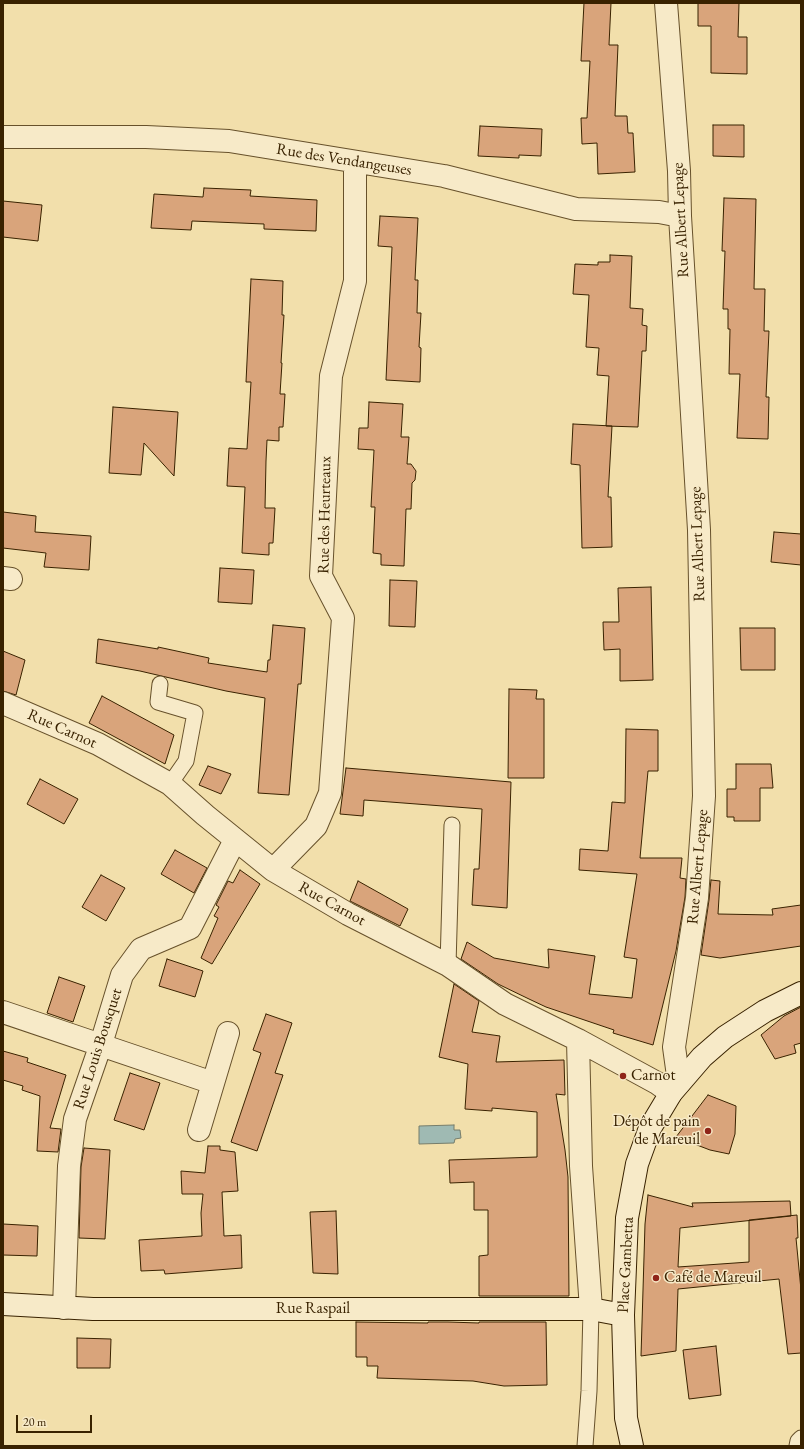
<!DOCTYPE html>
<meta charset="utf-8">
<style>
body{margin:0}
#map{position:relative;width:804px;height:1449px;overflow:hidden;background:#f2dfab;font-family:"EB Garamond",serif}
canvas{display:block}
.frame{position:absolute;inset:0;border:4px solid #392200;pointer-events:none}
.scale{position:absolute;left:16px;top:1415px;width:76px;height:18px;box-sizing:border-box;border:2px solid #392200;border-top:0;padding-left:5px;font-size:12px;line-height:14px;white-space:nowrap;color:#392200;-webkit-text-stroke:3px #f7eac8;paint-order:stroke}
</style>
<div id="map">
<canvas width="804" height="1449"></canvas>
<div class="frame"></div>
<div class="scale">20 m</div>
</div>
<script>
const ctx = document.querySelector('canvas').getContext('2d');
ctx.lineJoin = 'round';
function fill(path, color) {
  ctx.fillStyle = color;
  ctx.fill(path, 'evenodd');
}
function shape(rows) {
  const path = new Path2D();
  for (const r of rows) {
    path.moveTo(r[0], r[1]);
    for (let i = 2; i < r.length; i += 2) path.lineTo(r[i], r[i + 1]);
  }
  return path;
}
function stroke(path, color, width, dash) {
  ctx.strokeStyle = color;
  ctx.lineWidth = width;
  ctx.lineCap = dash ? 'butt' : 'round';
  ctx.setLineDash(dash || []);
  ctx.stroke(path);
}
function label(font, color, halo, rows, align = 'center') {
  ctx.font = font + ' "EB Garamond",serif';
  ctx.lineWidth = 3;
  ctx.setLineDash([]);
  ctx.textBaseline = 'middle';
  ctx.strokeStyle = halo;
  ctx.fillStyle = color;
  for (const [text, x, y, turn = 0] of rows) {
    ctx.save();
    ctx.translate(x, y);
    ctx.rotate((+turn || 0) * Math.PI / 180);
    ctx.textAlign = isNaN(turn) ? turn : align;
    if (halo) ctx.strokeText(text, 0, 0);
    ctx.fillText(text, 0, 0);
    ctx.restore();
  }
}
const water = shape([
 [454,1125,454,1130,460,1130,461,1138,455,1139,454,1143,419,1144,419,1126,454,1125]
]);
fill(water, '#9fbab3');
stroke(water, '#767d6b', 1);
const building = shape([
 [584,3,611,3,609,45,618,45,615,116,627,116,628,133,633,133,635,172,598,174,597,143,582,144,581,118,587,118,590,61,581,61,584,3],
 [698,3,739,3,738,37,747,37,747,74,711,73,711,26,698,26,698,3],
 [713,125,744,125,744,157,713,156,713,125],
 [480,126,542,129,541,156,519,155,519,158,478,156,480,126],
 [204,188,251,190,250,196,317,200,316,231,264,229,264,224,192,221,191,230,151,228,154,194,203,197,204,188],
 [724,198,756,199,754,289,765,289,764,331,769,331,766,397,769,397,768,439,737,438,740,374,729,374,730,329,728,329,728,309,723,309,725,251,722,251,724,198],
 [3,201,42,205,38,241,3,237,3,201],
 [380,216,418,218,415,280,418,280,417,313,421,313,419,347,421,348,420,382,386,380,392,247,378,246,380,216],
 [610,255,632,256,630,308,643,309,642,325,647,326,646,351,642,351,638,427,606,426,609,376,597,375,599,348,586,347,589,295,573,294,575,264,598,265,598,262,610,262,610,255],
 [251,279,283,281,282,315,284,315,281,363,282,363,280,394,285,394,283,427,279,427,279,441,267,440,266,461,265,508,275,508,273,543,269,543,269,555,242,553,245,487,227,486,229,448,247,449,251,382,246,382,251,279],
 [369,402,403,404,401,437,409,437,407,464,411,464,416,471,415,480,412,483,411,509,406,509,404,566,381,565,381,554,373,553,375,507,371,507,374,450,358,449,359,428,368,428,369,402],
 [113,407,178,412,174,476,144,443,141,475,109,473,113,407],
 [573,424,612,426,608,497,611,497,612,547,582,548,580,465,571,464,573,424],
 [3,512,36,516,35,532,91,536,89,570,44,567,46,553,3,548,3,512],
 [774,532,801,534,801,565,771,562,774,532],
 [220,568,254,570,252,604,218,602,220,568],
 [390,580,417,581,415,627,389,626,390,580],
 [651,587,653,680,620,681,620,649,604,650,603,622,619,622,618,588,651,587],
 [273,625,305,628,301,684,298,684,289,795,258,793,265,698,226,691,140,671,96,663,98,639,158,649,158,647,209,658,208,663,267,672,268,660,270,660,273,625],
 [740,628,775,628,775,670,741,670,740,628],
 [3,651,25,660,16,695,3,691,3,651],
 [509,689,537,690,536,699,544,699,544,778,508,778,509,689],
 [102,696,174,735,165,764,89,723,102,696],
 [626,729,658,730,658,771,648,771,640,858,682,858,680,878,686,879,685,897,676,951,653,1045,613,1033,614,1030,546,1007,529,999,498,984,461,959,467,942,494,958,549,968,548,949,595,956,589,994,632,998,637,959,624,957,637,874,579,870,580,849,608,851,612,802,625,803,626,729],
 [736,764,771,764,773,788,760,788,760,821,734,821,734,817,727,817,727,789,736,789,736,764],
 [208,766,231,774,221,794,199,785,208,766],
 [346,768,511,782,507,908,472,905,474,869,479,869,482,809,364,800,363,816,340,814,346,768],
 [40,779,78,799,64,824,27,804,40,779],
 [175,850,207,868,194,893,161,874,175,850],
 [240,870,260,884,212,964,201,958,218,918,214,916,219,907,216,905,228,881,233,883,240,870],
 [101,875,125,888,106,921,82,907,101,875],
 [711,880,720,881,718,914,773,915,772,909,801,905,801,946,720,958,701,955,709,900,711,880],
 [358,881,408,909,400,926,350,901,358,881],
 [167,959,203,971,195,997,159,986,167,959],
 [59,977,85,986,73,1022,47,1013,59,977],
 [454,984,479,1001,472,1032,500,1036,496,1062,564,1060,565,1095,556,1094,565,1150,568,1177,569,1296,479,1296,479,1256,488,1255,488,1210,474,1210,474,1182,450,1183,449,1160,537,1157,537,1112,492,1108,492,1111,465,1109,468,1064,439,1057,454,984],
 [801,1007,801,1043,794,1045,796,1053,775,1059,761,1035,784,1016,801,1007],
 [266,1014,292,1023,275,1073,283,1075,257,1151,231,1142,261,1053,253,1050,266,1014],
 [3,1051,28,1058,27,1062,66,1075,50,1128,61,1129,58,1152,37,1151,40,1096,22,1090,23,1086,3,1080,3,1051],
 [130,1073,160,1083,144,1130,114,1120,130,1073],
 [708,1095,736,1106,735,1134,729,1154,710,1150,676,1137,708,1095],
 [208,1146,220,1146,220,1150,235,1152,238,1191,222,1192,224,1236,241,1235,242,1268,165,1274,164,1270,141,1271,139,1240,202,1236,201,1213,203,1194,182,1194,181,1171,205,1173,208,1146],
 [84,1148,110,1150,105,1239,79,1238,81,1167,84,1148],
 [648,1195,693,1207,692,1203,790,1201,791,1216,680,1228,678,1267,749,1262,749,1220,797,1215,798,1238,796,1238,801,1290,801,1353,788,1354,779,1279,678,1289,676,1351,641,1356,645,1224,648,1195],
 [336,1211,338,1274,313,1273,310,1212,336,1211],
 [3,1224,38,1226,37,1256,3,1255,3,1224],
 [356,1322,428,1323,428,1322,448,1322,479,1323,479,1322,546,1322,547,1385,504,1386,473,1381,377,1378,378,1366,367,1366,367,1357,356,1357,356,1322],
 [77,1338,111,1339,110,1368,77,1368,77,1338],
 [716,1346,721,1395,689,1399,683,1350,716,1346]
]);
fill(building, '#d9a47b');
stroke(building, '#392200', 1);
const lane = shape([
 [160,684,158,702,195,713,186,761,170,784],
 [448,965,452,825],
 [585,1446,589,1391,591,1309],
 [797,1446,798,1441,801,1438]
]);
const street = shape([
 [666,3,679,171,680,216,699,530,704,796,697,898,674,1047,679,1083],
 [3,137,146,137,229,141,444,176,576,209,659,212,680,216],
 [3,578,11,579],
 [3,703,98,744,170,784,205,815,273,870,348,914,448,965,505,1004,578,1040,657,1083,671,1093],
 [273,870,316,826,330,793,343,618,321,576,331,376,355,281,355,162],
 [3,1012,213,1083],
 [578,1040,581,1166,591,1309],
 [199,1130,228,1033],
 [64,1308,69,1166,75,1119,101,1044,122,975,141,949,190,928,235,840]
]);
const secondary = shape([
 [3,1304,93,1309,591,1309,623,1315],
 [632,1446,626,1418,623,1315,627,1218,637,1164,650,1128,671,1093,702,1057,725,1037,765,1011,801,993]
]);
stroke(lane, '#67512b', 17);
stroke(street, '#67512b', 24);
stroke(secondary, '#392200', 24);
stroke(lane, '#f7eac8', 15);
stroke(street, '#f7eac8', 22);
stroke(secondary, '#f7eac8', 22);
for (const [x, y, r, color] of [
 [623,1076,4,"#8f2418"],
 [708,1131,4,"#8f2418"],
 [656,1278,4,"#8f2418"]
]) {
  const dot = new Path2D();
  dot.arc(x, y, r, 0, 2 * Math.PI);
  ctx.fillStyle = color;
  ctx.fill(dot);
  stroke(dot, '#f7eac8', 1.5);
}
label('16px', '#392200', '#f7eac8', [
 ["Rue des Vendangeuses",344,160,9],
 ["Rue Albert Lepage",681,220,-93],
 ["Rue des Heurteaux",325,515,-89],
 ["Rue Albert Lepage",698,544,-92],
 ["Rue Carnot",62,729,24],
 ["Rue Albert Lepage",698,867,-85],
 ["Rue Carnot",332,904,29],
 ["Rue Louis Bousquet",98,1049,-72],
 ["Place Gambetta",626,1265,-87],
 ["Rue Raspail",313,1309]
]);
label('16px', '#392200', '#f7eac8', [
 ["Carnot",631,1076],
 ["Dépôt de pain",700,1122,"right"],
 ["de Mareuil",700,1140,"right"],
 ["Café de Mareuil",664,1278]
], 'left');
</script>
